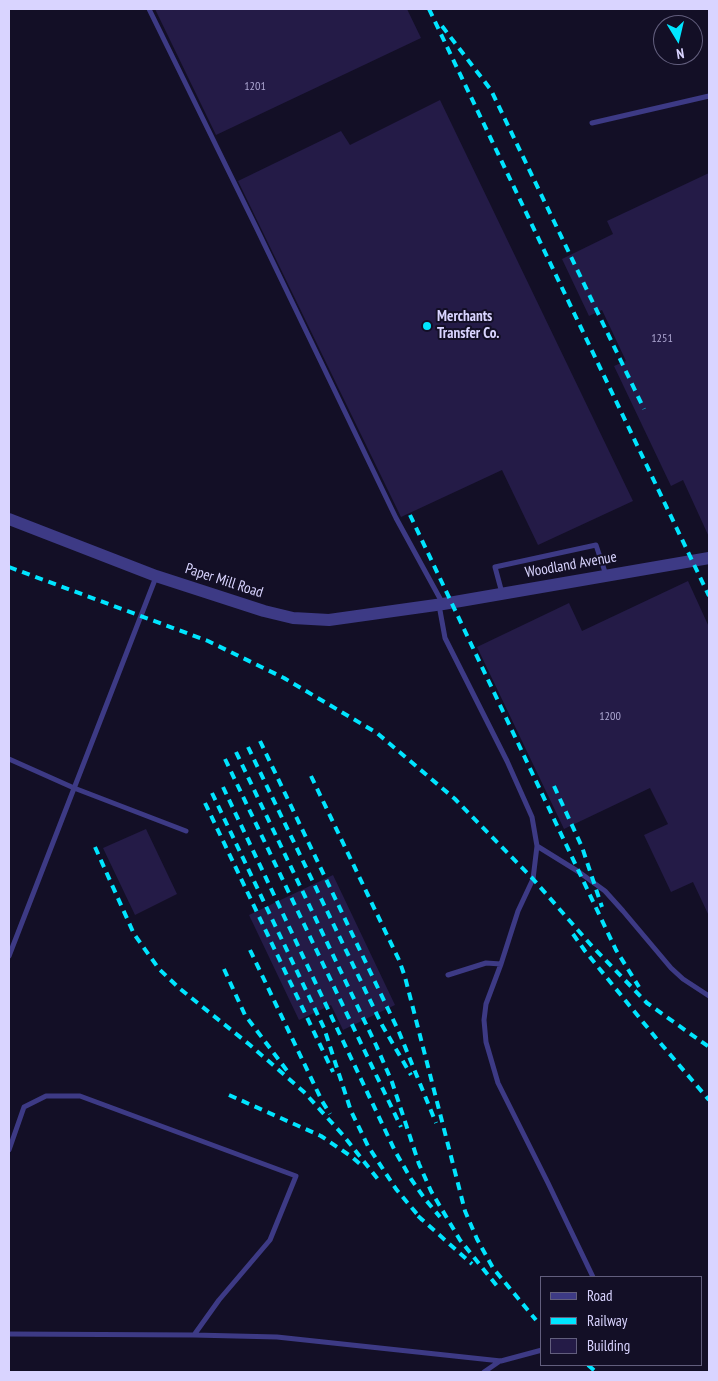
<!DOCTYPE html>
<style>
body{margin:0}
#map{position:relative;width:718px;height:1381px;overflow:hidden;background:#130f26;font-family:"PT Sans Narrow",sans-serif}
canvas{display:block}
.frame{position:absolute;inset:0;border:10px solid #d9d4ff;pointer-events:none}
.legend{position:absolute;left:540px;top:1276px;width:162px;height:90px;box-sizing:border-box;background:#130f26;border:1px solid #625e7d;margin:0;padding:6px 9px;list-style:none;font-size:15px;color:#d9d4ff}
.legend li{display:flex;align-items:center;gap:10px;height:25px}
.legend b{width:25px;border:1px solid #625e7d}
.north{position:absolute;left:653px;top:15px;width:50px;height:50px;box-sizing:border-box;background:#130f26;border:1px solid #625e7d;border-radius:50%;rotate:171deg;font-size:14px;font-weight:700;line-height:20px;text-align:center;color:#d9d4ff}
.north::after{content:'';display:block;margin:auto;width:18px;height:22px;background:#00e5ff;clip-path:polygon(50% 0,100% 100%,50% 72%,0 100%)}
</style>
<div id="map">
<canvas width="718" height="1381"></canvas>
<div class="frame"></div>
<ul class="legend">
<li><b style="height:6px;background:#3d3a85"></b>Road</li>
<li><b style="height:6px;background:#00e5ff"></b>Railway</li>
<li><b style="height:14px;background:#241b47"></b>Building</li>
</ul>
<div class="north">N</div>
</div>
<script>
const ctx = document.querySelector('canvas').getContext('2d');
ctx.lineJoin = 'round';
function fill(path, color) {
  ctx.fillStyle = color;
  ctx.fill(path, 'evenodd');
}
function shape(rows) {
  const path = new Path2D();
  for (const r of rows) {
    path.moveTo(r[0], r[1]);
    for (let i = 2; i < r.length; i += 2) path.lineTo(r[i], r[i + 1]);
  }
  return path;
}
function stroke(path, color, width, dash) {
  ctx.strokeStyle = color;
  ctx.lineWidth = width;
  ctx.lineCap = dash ? 'butt' : 'round';
  ctx.setLineDash(dash || []);
  ctx.stroke(path);
}
function label(font, color, halo, rows, align = 'center') {
  ctx.font = font + ' "PT Sans Narrow",sans-serif';
  ctx.lineWidth = 4;
  ctx.setLineDash([]);
  ctx.textBaseline = 'middle';
  ctx.strokeStyle = halo;
  ctx.fillStyle = color;
  for (const [text, x, y, turn = 0] of rows) {
    ctx.save();
    ctx.translate(x, y);
    ctx.rotate((+turn || 0) * Math.PI / 180);
    ctx.textAlign = isNaN(turn) ? turn : align;
    if (halo) ctx.strokeText(text, 0, 0);
    ctx.fillText(text, 0, 0);
    ctx.restore();
  }
}
fill(shape([
 [155,9,407,9,421,38,216,135],
 [440,100,633,501,538,545,502,470,401,517,238,181,341,131,350,145],
 [709,173,709,537,683,480,671,486,614,366,626,361,602,310,589,316,562,259,613,234,607,221],
 [688,581,709,627,709,916,693,882,671,892,644,835,668,824,650,788,564,829,477,647,569,603,582,631],
 [146,829,177,894,135,915,103,848],
 [333,875,395,1005,343,1030,331,1005,299,1020,249,915]
]), '#241b47');
stroke(shape([
 [149,9,256,227,396,518,443,604],
 [592,123,709,96],
 [502,593,495,567,596,545,606,575],
 [439,605,445,638,507,761,532,817,537,846,533,879,518,911,501,964,486,1004,484,1020,486,1042,498,1083,548,1183,593,1277],
 [9,759,74,788,186,831],
 [537,846,579,872,605,891,623,911,671,968,683,979,709,996],
 [9,956,156,577],
 [448,975,486,963,501,964],
 [9,1150,24,1107,46,1096,80,1096,296,1176,270,1240,219,1300,194,1335,9,1334],
 [194,1335,277,1337,501,1361,542,1350],
 [484,1372,500,1361]
]), '#3d3a85', 5);
stroke(shape([
 [9,519,156,576,264,611,293,618,329,620,443,604,709,558]
]), '#3d3a85', 12);
stroke(shape([
 [429,9,709,596],
 [442,26,491,90,644,409],
 [410,515,616,950,639,987],
 [9,567,208,641,284,678,377,733,455,799,533,879,591,945,647,1003,709,1047],
 [260,741,399,1032,436,1123],
 [248,747,382,1025,411,1075],
 [236,752,376,1045,392,1082,419,1164,431,1191,460,1240,497,1286],
 [225,759,401,1127],
 [311,776,399,960,405,977,465,1211,477,1239,493,1268,536,1320],
 [554,786,582,847,602,907],
 [223,787,395,1151,411,1179,425,1199,440,1217],
 [212,793,324,1028,351,1111,368,1146,396,1189,422,1220],
 [205,803,333,1072],
 [95,847,134,934,159,969,179,988,250,1045,304,1092,343,1135,381,1183],
 [573,934,585,951,656,1038,709,1100],
 [250,950,322,1101,330,1114],
 [224,969,245,1015,288,1072],
 [229,1095,321,1136,352,1157,360,1164],
 [418,1216,472,1264],
 [588,1365,596,1372]
]), '#00e5ff', 4, [8, 6]);
for (const [x, y, r, color] of [
 [427,326,5,"#00e5ff"]
]) {
  const dot = new Path2D();
  dot.arc(x, y, r, 0, 2 * Math.PI);
  ctx.fillStyle = color;
  ctx.fill(dot);
  stroke(dot, '#130f26', 2);
}
label('12px', '#aca6d1', null, [
 ["1201",255,87],
 ["1251",662,339],
 ["1200",610,717]
]);
label('bold 15px', '#d9d4ff', '#130f26', [
 ["Merchants",437,317],
 ["Transfer Co.",437,334]
], 'left');
label('15px', '#d9d4ff', '#130f26', [
 ["Woodland Avenue",571,565,-10],
 ["Paper Mill Road",224,581,18]
]);
</script>
